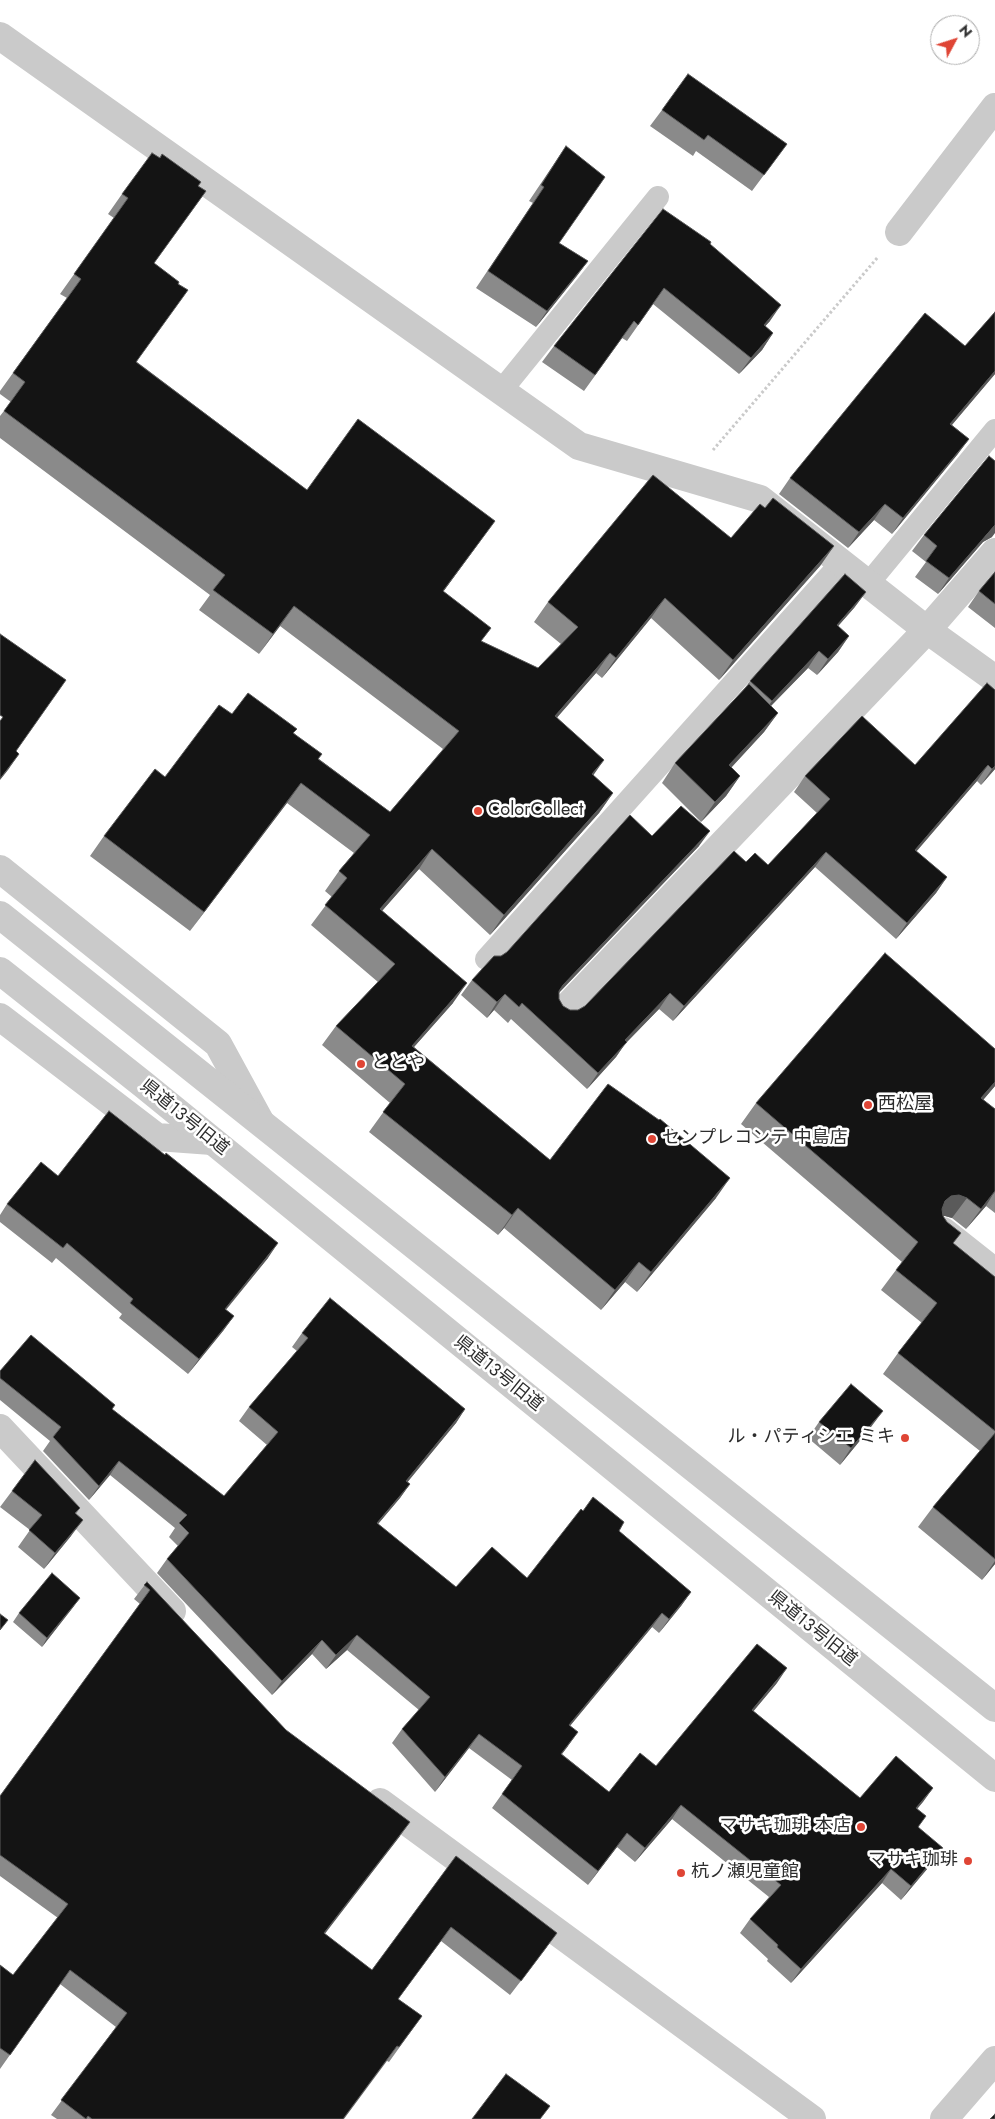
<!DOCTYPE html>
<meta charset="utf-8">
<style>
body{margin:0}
#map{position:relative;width:995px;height:2119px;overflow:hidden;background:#fff;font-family:Jost,sans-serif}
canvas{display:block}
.north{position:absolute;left:930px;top:15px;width:50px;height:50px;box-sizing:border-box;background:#fff;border:1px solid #ababab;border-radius:50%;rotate:50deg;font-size:14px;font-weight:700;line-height:20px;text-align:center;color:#2d2d2d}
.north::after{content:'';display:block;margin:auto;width:18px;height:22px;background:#df4535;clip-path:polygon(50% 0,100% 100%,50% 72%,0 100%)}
</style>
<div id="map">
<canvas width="995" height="2119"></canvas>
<div class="north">N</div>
</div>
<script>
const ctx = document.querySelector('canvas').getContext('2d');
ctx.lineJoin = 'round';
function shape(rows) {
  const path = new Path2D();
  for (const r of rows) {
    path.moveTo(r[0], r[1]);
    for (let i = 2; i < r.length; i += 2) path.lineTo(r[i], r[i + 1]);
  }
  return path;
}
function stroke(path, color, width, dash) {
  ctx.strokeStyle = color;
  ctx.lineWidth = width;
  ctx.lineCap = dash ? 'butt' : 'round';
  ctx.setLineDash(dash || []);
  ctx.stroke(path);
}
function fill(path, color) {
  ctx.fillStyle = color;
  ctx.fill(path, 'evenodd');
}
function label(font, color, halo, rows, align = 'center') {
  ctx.font = font + ' Jost,"Noto Sans JP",sans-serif';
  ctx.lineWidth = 5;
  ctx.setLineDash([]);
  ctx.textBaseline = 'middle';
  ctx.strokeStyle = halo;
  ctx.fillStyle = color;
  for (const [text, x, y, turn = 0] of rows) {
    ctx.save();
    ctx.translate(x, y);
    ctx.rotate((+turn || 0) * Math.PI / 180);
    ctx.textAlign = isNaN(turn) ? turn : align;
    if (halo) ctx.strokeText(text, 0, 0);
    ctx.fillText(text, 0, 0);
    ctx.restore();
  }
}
stroke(shape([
 [713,450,878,257]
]), '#cacaca', 3, [2.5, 2.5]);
stroke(shape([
 [501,391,658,197],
 [868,584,995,430],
 [486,959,841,563]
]), '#cacaca', 22);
stroke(shape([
 [0,36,579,446,760,499,927,630,995,679],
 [899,232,995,107],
 [0,869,218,1044,260,1121],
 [563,1011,927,630,995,552],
 [0,1017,157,1137,212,1141],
 [943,1231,995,1272],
 [0,1428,172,1611],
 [380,1802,812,2119],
 [944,2119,995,2060]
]), '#cacaca', 28);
stroke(shape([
 [0,915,995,1708],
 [0,971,144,1085,995,1778]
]), '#cacaca', 28);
fill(shape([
 [662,110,787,144,752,191,696,151,693,156,650,126],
 [566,146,559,243,588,261,576,277,536,327,476,288,533,203,529,201],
 [198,186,206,191,154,263,137,362,307,490,481,540,443,592,482,642,538,668,561,644,534,622,548,602,731,538,765,508,834,546,820,566,719,680,651,618,602,678,596,673,557,717,593,775,613,793,599,813,490,935,419,869,382,911,453,1003,414,1047,550,1160,716,1198,637,1292,625,1282,601,1310,504,1228,498,1235,369,1132,390,1103,322,1045,336,1026,378,982,311,925,332,897,325,891,339,871,354,853,287,803,190,931,90,856,104,836,165,777,232,714,294,733,319,759,390,812,443,749,280,626,259,654,199,610,210,595,0,438,0,416,11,402,0,394,0,391,67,298,60,294,114,218,108,214,122,194],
 [710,244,770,321,765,326,773,333,762,350,739,374,653,304,627,341,622,338,584,391,542,362,554,346],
 [995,312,995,374,952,425,969,439,957,455,892,534,874,520,848,548,779,494,790,478,965,346],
 [924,535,992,537,983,542,938,594,915,577,926,562,912,551],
 [995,572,995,628,968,607,979,591],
 [866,592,854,608,838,626,849,636,838,652,817,675,808,668,771,706,778,713,764,732,731,768,740,776,726,796,701,822,662,783,675,763,744,689,750,681],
 [995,690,995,769,981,785,977,781,916,851,947,877,936,893,896,939,815,867,673,1021,659,1009,625,1044,616,1057,587,1089,511,1019,508,1023,494,1010,487,1018,461,995,472,980,652,836,699,846,559,993,559,999,563,1006,570,1010,578,1010,585,1006,746,862,768,865,817,813,794,792,805,776,915,765],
 [995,1049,995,1086,983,1100,995,1109,995,1213,986,1206,966,1229,952,1218,945,1216,943,1216,953,1244,995,1277,995,1564,982,1580,918,1527,933,1507,980,1451,883,1374,898,1353,922,1323,881,1290,902,1262,741,1124,756,1103],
 [58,1176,268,1258,226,1310,234,1316,223,1331,188,1374,119,1318,122,1314,56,1258,52,1263,0,1222,0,1215,7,1204],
 [302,1333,465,1409,456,1423,407,1482,410,1484,400,1498,378,1524,456,1587,527,1578,619,1531,691,1592,681,1606,659,1633,652,1627,570,1726,568,1746,562,1754,609,1792,656,1766,777,1683,753,1711,860,1798,933,1788,917,1809,919,1827,933,1862,901,1900,882,1883,791,1983,767,1961,768,1959,740,1933,750,1919,769,1897,672,1819,635,1862,617,1847,588,1885,492,1808,512,1780,469,1748,435,1792,392,1743,402,1729,419,1710,347,1650,326,1669,312,1654,272,1695,157,1573,167,1559,178,1546,169,1537,175,1528,110,1475,89,1500,43,1451,50,1441,0,1400,0,1371,112,1410,224,1496,267,1445,239,1421,249,1407,297,1351,292,1347],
 [819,1422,871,1427,840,1465,808,1438],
 [12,1491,80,1508,76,1514,71,1536,44,1569,18,1547,30,1530,0,1507],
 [147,1582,286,1730,400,1836,324,1934,372,1970,456,1856,547,1947,510,1995,441,1941,398,1999,422,2016,389,2062,387,2061,344,2119,57,2119,51,2115,116,2027,60,1984,0,2069,0,1965,13,1975,58,1918,0,1876,0,1796,140,1604,134,1599],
 [74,1606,42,1647,13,1622,19,1613]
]), '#8a8a8a');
fill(shape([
 [588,261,576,277,536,327,547,311],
 [781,305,770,321,752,341,764,325],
 [773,333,762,350,739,374,751,358],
 [995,371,995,374,939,440,950,424],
 [969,439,957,455,892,534,903,518],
 [885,504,874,520,848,548,859,532],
 [495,521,481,540,429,611,443,591],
 [995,525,995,533,992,537,983,542,938,594,949,578],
 [834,546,820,566,719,680,733,660],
 [866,592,854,608,825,641,837,625],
 [665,598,651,618,602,678,616,658],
 [294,606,280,626,259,654,273,634],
 [849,636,838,652,817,675,828,659],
 [819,651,808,668,760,717,772,701],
 [610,653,596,673,541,736,555,716],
 [778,713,764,732,715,785,729,765],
 [19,754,8,770,0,780,0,779],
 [604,760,590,780,592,774],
 [988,765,977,781,904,866,915,850],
 [995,766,995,769,981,785,992,769],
 [740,776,726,796,701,822,715,802],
 [301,783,287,803,190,931,204,912],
 [613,793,599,813,490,935,504,915],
 [710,831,699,846,552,1000,563,985],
 [432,849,419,869,366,929,380,909],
 [826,852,815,867,673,1021,684,1006],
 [947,877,936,893,896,939,907,923],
 [467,983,453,1003,398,1065,412,1046],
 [670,993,659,1009,625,1044,616,1057,587,1089,598,1073,625,1040],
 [505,994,494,1010,487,1018,497,1002],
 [995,1082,995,1086,967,1119,981,1098],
 [730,1178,716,1198,637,1292,651,1272],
 [995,1191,986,1206,966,1229,981,1209],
 [959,1195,967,1198,952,1218,945,1216,937,1217,945,1201,951,1196],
 [518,1208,504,1228,498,1235,512,1215],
 [278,1243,268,1258,214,1324,225,1309],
 [639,1262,625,1282,601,1310,615,1290],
 [234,1316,223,1331,188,1374,199,1359],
 [465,1409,456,1423,397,1495,406,1481],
 [883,1411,871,1427,840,1465,851,1448],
 [119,1461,110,1475,89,1500,99,1486],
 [410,1484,400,1498,367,1537,377,1523],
 [83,1520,71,1536,44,1569,55,1553],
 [995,1561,995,1564,982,1580],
 [691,1592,681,1606,659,1633,669,1619],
 [80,1598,74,1606,42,1647,47,1638],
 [662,1613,652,1627,559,1739,569,1725],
 [357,1635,347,1650,326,1669,336,1655],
 [322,1640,312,1654,272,1695,282,1681],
 [787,1668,777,1683,742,1725,752,1710],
 [578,1732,568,1746,551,1768,561,1754],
 [479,1734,469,1748,435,1792,445,1777],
 [933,1788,923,1802,906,1822,916,1808],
 [681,1805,672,1819,635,1862,645,1848],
 [410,1822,400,1836,314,1948,324,1933],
 [627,1833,617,1847,588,1885,598,1871],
 [943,1848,933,1862,901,1900,911,1886],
 [891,1869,882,1883,791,1983,801,1969]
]), '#5a5a5a');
const building = shape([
 [688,74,787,144,764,175,708,135,704,140,662,110,688,74],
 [566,146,605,177,559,243,588,261,547,311,488,271,544,187,541,185,566,146],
 [152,153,160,158,162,154,201,182,198,186,206,191,154,263,179,282,178,284,188,290,136,362,307,490,358,419,495,521,443,591,491,628,481,641,538,668,578,627,548,602,653,475,731,538,760,504,765,508,773,498,834,546,733,660,665,598,616,658,610,653,555,716,604,760,592,774,613,793,504,915,432,849,380,909,467,983,412,1046,550,1160,608,1084,659,1120,660,1119,730,1178,651,1272,639,1262,615,1290,518,1208,512,1215,383,1112,405,1084,336,1026,395,964,325,905,347,878,339,871,370,835,301,783,204,912,104,836,155,769,165,777,219,705,232,714,248,693,297,729,293,733,322,754,318,759,390,812,459,731,294,606,273,634,213,590,225,575,4,411,25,382,13,373,81,279,74,274,128,198,122,194,152,153],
 [663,209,711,242,710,244,781,305,764,325,773,333,751,358,664,288,638,325,634,321,595,375,554,346,663,209],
 [995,312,995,371,950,424,969,439,903,518,885,504,859,532,790,478,925,313,965,346,995,312],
 [989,456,995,461,995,525,949,578,926,561,937,546,924,535,989,456],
 [995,572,995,604,979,591,995,572],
 [845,574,866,592,837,625,849,636,828,659,819,651,772,701,750,681,845,574],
 [0,634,66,680,16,751,19,754,0,779,0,721,3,717,0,715,0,634],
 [987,683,995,690,995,766,992,769,988,765,915,850,947,877,907,923,826,852,684,1006,670,993,625,1040,627,1042,598,1073,522,1003,519,1007,505,994,497,1002,472,980,494,956,501,956,507,952,630,815,652,836,681,806,710,831,563,985,559,991,559,999,563,1006,570,1010,578,1010,585,1006,734,851,746,862,755,853,768,865,830,799,805,776,862,716,915,765,987,683],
 [749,684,778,713,729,765,740,776,715,802,675,763,749,684],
 [885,953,995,1049,995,1082,981,1098,995,1109,995,1191,981,1209,967,1198,959,1195,951,1196,945,1201,942,1209,943,1216,947,1222,961,1233,953,1243,995,1277,995,1431,898,1353,937,1303,896,1270,918,1242,756,1103,885,953],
 [109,1111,165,1155,166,1153,278,1243,225,1309,234,1316,199,1359,130,1303,133,1299,67,1243,63,1248,7,1204,41,1162,58,1176,109,1111],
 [330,1298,465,1409,406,1481,410,1484,377,1523,456,1587,492,1547,527,1578,581,1509,583,1511,593,1497,624,1522,619,1531,691,1592,669,1619,662,1613,569,1725,578,1732,561,1754,609,1792,640,1753,656,1766,757,1644,787,1668,752,1710,860,1798,896,1756,933,1788,916,1808,926,1816,918,1827,943,1848,911,1886,891,1869,801,1969,777,1947,778,1945,750,1919,781,1885,681,1805,645,1848,627,1833,598,1871,502,1794,522,1766,479,1734,445,1777,402,1729,430,1697,357,1635,336,1655,322,1640,282,1681,167,1559,189,1533,179,1523,187,1515,119,1461,99,1486,53,1437,61,1427,0,1378,0,1371,31,1335,115,1405,112,1409,224,1496,278,1432,249,1407,308,1338,302,1333,330,1298],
 [851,1384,883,1411,851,1448,819,1422,851,1384],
 [995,1433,995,1559,933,1507,995,1433],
 [35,1460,80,1508,75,1513,83,1520,55,1553,29,1530,42,1515,12,1491,35,1460],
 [52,1573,80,1598,47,1638,19,1613,52,1573],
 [147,1582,286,1730,410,1822,324,1933,372,1970,456,1856,557,1933,521,1981,451,1927,398,1999,422,2016,399,2047,397,2046,343,2119,92,2119,88,2116,86,2119,61,2100,127,2013,70,1970,10,2055,0,2048,0,1965,13,1975,68,1904,0,1855,0,1796,150,1590,144,1585,147,1582],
 [0,1614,8,1620,0,1630,0,1614],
 [506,2074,550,2106,540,2119,472,2119,506,2074],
 [995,2114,995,2119,990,2119,995,2114]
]);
fill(building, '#141414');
stroke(building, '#5a5a5a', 1);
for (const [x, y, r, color] of [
 [478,811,5,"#df4535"],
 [361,1064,5,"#df4535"],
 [868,1105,5,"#df4535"],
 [652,1139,5,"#df4535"],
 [905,1438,5,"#df4535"],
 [861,1827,5,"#df4535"],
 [968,1861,5,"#df4535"],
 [681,1873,5,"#df4535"]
]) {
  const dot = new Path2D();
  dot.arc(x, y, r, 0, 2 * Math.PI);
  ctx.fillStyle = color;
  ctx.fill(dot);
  stroke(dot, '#fff', 2);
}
label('18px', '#2d2d2d', '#fff', [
 ["ColorCollect",488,811],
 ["ととや",371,1064],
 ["西松屋",878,1105],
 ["センプレコンテ 中島店",662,1139],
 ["ル・パティシエ ミキ",895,1438,"right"],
 ["マサキ珈琲 本店",851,1827,"right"],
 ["マサキ珈琲",958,1861,"right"],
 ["杭ノ瀬児童館",691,1873]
], 'left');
label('18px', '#2d2d2d', '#fff', [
 ["県道13号旧道",184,1118,39],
 ["県道13号旧道",498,1374,39],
 ["県道13号旧道",812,1629,39]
]);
</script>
